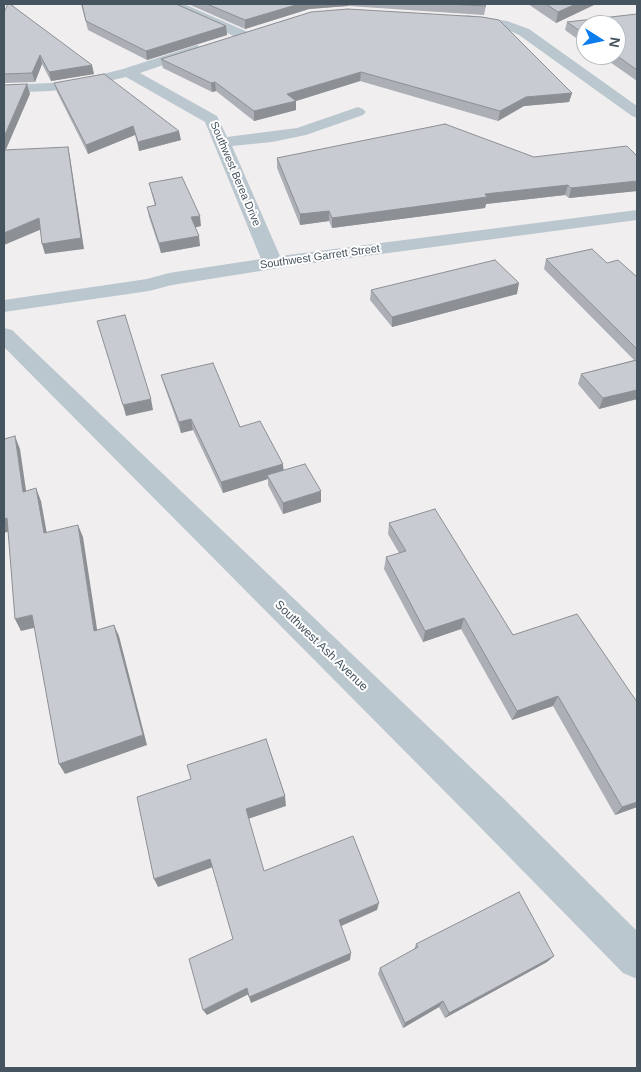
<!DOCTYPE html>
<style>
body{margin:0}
#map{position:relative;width:641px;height:1072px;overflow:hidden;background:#f1eeef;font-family:Arial,sans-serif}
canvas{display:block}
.frame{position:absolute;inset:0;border:5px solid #45545e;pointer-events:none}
.north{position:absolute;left:576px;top:15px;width:50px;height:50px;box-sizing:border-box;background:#fff;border:1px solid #b5bbbf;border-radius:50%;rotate:100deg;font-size:14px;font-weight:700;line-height:20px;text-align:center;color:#45545e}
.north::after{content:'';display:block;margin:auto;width:18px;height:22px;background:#0b7def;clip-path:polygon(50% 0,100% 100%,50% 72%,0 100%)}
</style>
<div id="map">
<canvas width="641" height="1072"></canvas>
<div class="frame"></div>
<div class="north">N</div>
</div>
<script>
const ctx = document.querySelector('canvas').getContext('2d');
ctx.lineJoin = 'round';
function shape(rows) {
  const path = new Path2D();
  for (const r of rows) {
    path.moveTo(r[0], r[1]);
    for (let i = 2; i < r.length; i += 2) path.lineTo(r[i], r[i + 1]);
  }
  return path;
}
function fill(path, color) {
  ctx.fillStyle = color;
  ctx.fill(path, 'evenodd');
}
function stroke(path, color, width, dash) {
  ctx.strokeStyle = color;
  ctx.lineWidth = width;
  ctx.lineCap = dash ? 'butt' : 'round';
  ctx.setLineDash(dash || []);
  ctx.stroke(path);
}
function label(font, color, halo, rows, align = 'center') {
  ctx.font = font + ' Arial,sans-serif';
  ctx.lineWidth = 4;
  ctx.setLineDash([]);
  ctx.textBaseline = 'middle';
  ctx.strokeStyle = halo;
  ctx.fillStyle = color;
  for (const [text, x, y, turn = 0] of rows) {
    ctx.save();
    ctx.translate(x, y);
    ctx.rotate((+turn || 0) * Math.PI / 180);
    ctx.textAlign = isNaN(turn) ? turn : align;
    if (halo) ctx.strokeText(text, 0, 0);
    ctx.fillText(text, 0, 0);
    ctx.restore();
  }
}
fill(shape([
 [168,4,184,4,248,32,250,35,243,39,238,38,170,7,168,4],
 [467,15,507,21,529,29,637,106,637,118,632,116,519,35,504,28,463,22,461,19,463,16,467,15],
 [197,45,204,49,202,52,140,73,217,116,227,137,297,128,358,107,363,109,366,112,363,115,306,135,272,142,232,146,280,256,637,210,637,220,298,265,172,285,149,291,4,312,4,300,147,279,169,273,261,259,205,122,126,77,87,86,51,91,4,93,4,85,51,83,87,78,123,69,197,45],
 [4,328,12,330,503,798,637,931,637,979,623,973,477,824,4,347,4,328]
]), '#bbc7cf');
fill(shape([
 [81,4,176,4,226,26,227,35,147,60,88,30],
 [188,4,483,4,486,6,484,15,348,6,309,9,245,29],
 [528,4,596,4,556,23],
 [4,12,94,74,51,81,42,64,35,82,4,83],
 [311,12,572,93,569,102,524,106,498,121,360,81,296,101,296,110,254,121,216,91,212,92,163,68,161,59],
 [637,14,637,81,600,55,616,55,586,25,586,45,565,30,567,22],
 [54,83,181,140,139,151,135,135,88,154,57,92],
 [637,156,637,191,569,198,565,195,486,204,485,208,332,228,329,221,300,225,277,168,277,158,534,157],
 [149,183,201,226,195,227,200,246,161,253,149,217,147,207,155,206],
 [546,259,637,277,637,399,599,409,578,384,581,374,634,360,544,269],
 [371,290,517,294,392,327,370,300],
 [161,375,240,427,283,464,283,470,321,502,283,514,268,485,268,479,223,493,193,430,181,433,164,385],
 [389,523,513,635,637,702,637,807,615,815,553,706,512,720,461,629,423,642,384,569,386,557,399,553,388,534],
 [416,944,554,956,547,962,445,1018,439,1007,403,1028,378,974,380,968,414,950]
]), '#acafb5');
fill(shape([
 [299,4,348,4,348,6,309,9,245,29,245,20],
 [576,4,596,4,556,23,558,12],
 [226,26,227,35,147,60,146,51],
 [40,55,42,64,35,82,32,73],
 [92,65,94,74,51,81,49,72],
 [361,72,360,81,296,101,296,110,254,121,254,111,287,94],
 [215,82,216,91,212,92,211,83],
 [27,84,30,94,4,154,4,137],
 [572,93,569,102,524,106,498,121,500,111,526,97],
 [133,126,135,135,88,154,86,145],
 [179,131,181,140,139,151,138,142],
 [68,147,70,157,84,249,45,254,42,244],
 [637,181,637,191,569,198,571,188],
 [568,185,565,195,486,204,485,208,332,228,332,218,485,194],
 [329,211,329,221,300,225,300,214],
 [200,216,201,226,193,228,191,217],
 [39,218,42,229,4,245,4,233],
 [199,236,200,246,161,253,159,243],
 [519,283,517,294,392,327,392,317],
 [637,390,637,399,599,409,603,398],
 [151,399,153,410,126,416,123,405],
 [191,419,193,430,181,433,179,422],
 [15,436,20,449,28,504,23,492],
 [283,464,284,474,267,475,268,479,223,493,221,482],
 [36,488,41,501,49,545,44,533],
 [321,491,321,502,283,514,283,503],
 [7,518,13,530,4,533,4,519],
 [78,525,83,537,99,642,94,631],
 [32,615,38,627,21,631,15,619],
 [464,618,461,629,423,642,425,631],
 [114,625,119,636,147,745,65,774,59,764],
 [558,696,553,706,512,720,517,711],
 [285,796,286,806,248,819,246,809],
 [637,802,637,807,615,815,622,807],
 [210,859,213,867,158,887,154,879],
 [379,903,377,910,339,927,339,920],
 [351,953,350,960,251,1003,249,997],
 [554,956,547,962,445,1018,449,1013],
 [247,988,249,994,207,1015,203,1010],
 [443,1001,439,1007,403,1028,405,1023]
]), '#8c8f93');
const building = shape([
 [8,4,10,4,92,65,49,72,40,55,32,73,4,74,4,12,8,4],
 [82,4,176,4,226,26,146,51,86,21,82,4],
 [207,4,299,4,245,20,207,4],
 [447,4,483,4,486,6,447,4],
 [546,4,576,4,558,12,546,4],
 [348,9,482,17,499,20,572,93,526,97,500,111,361,72,287,94,296,101,254,111,215,82,211,83,161,59,311,12,348,9],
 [637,14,637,70,616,55,616,25,586,25,586,35,567,22,637,14],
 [104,74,179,131,138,142,133,126,86,145,54,83,104,74],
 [27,84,4,137,4,85,27,84],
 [445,124,534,157,627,146,637,156,637,181,571,188,568,185,485,194,487,197,332,218,329,211,300,214,277,158,445,124],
 [68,147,81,238,42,244,39,218,4,233,4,150,68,147],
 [182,177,200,216,191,217,199,236,159,243,147,207,156,205,149,183,182,177],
 [592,249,607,263,618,260,637,277,637,349,546,259,592,249],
 [495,260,519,283,392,317,371,290,495,260],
 [125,315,151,399,123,405,97,321,125,315],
 [637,360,637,390,603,398,581,374,637,360],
 [213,363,240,427,260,421,283,464,221,482,191,419,179,422,161,375,213,363],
 [15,436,23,492,36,488,44,533,78,525,94,631,114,625,143,735,59,764,32,615,15,619,7,518,4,519,4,439,15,436],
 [305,464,321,491,283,503,267,475,305,464],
 [435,509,513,635,577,614,637,702,637,802,622,807,558,696,517,711,464,618,425,631,386,557,406,551,389,523,435,509],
 [266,739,285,796,246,809,264,871,353,836,379,903,339,920,351,953,249,997,247,988,203,1010,189,959,233,939,210,859,154,879,137,797,191,779,187,765,266,739],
 [519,892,554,956,449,1013,443,1001,405,1023,380,968,418,947,416,944,519,892]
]);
fill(building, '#c8ccd2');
stroke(building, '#8c8f93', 1);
label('11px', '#45545e', '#fff', [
 ["Southwest Berea Drive",235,174,67],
 ["Southwest Garrett Street",320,257,-8]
]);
label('12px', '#45545e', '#fff', [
 ["Southwest Ash Avenue",321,646,44]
]);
</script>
